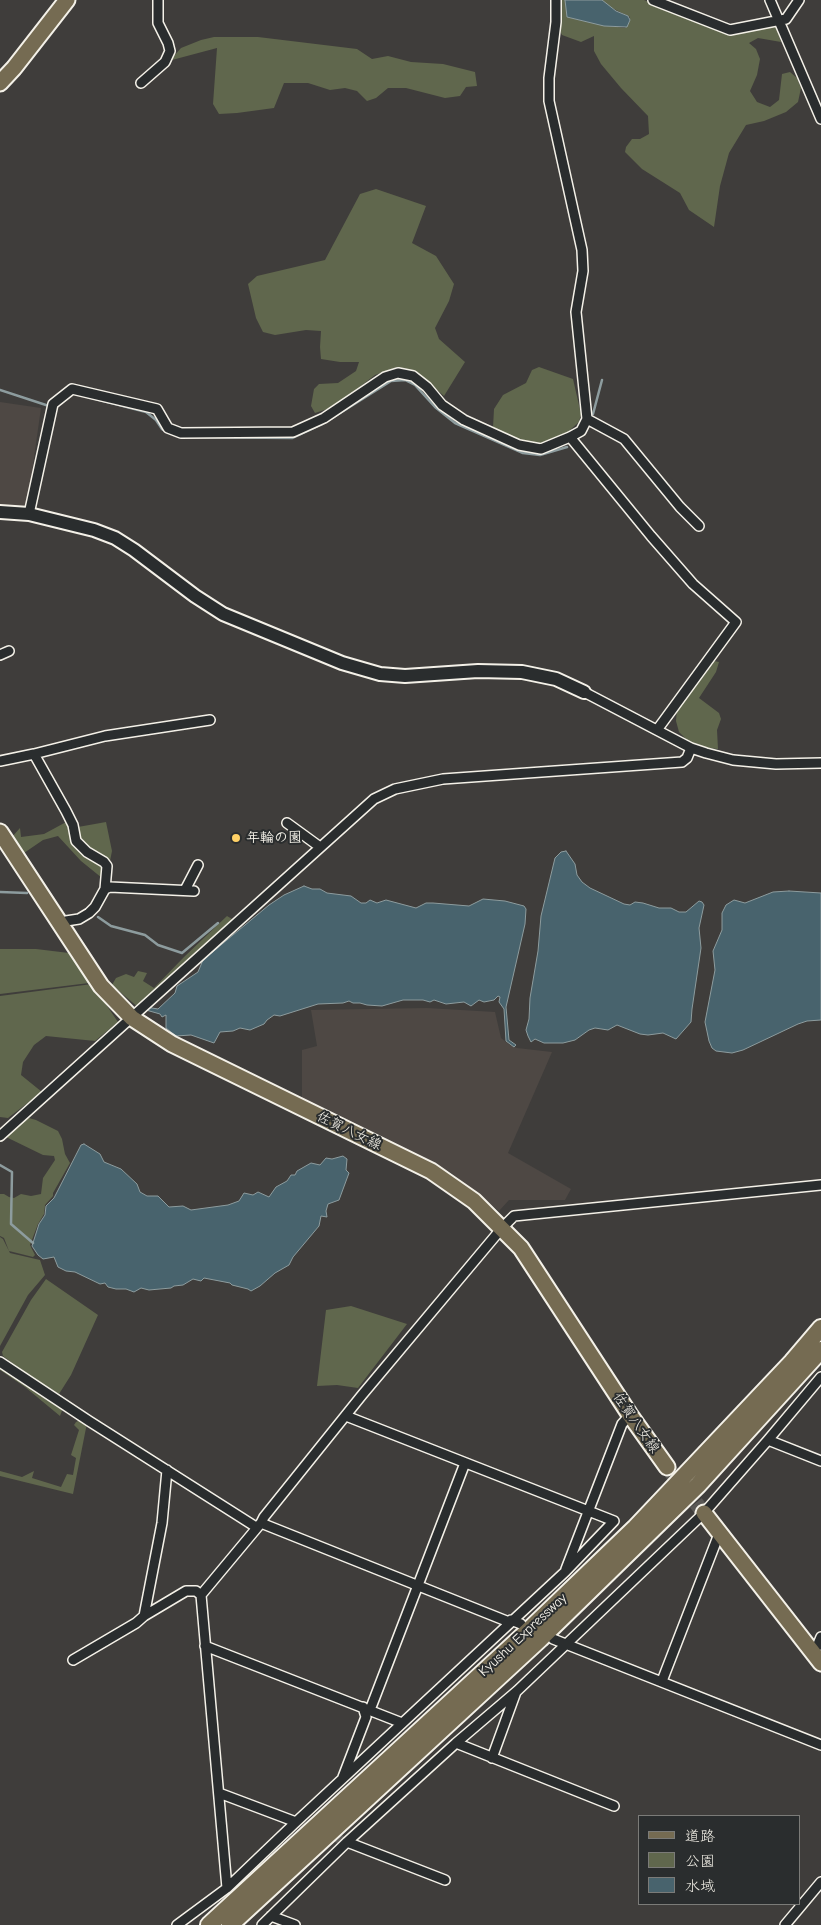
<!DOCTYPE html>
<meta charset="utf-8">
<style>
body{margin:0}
#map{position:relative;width:821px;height:1925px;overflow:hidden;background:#3f3d3b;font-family:"Comic Neue","Klee One",sans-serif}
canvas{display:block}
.legend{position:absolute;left:638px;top:1815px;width:162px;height:90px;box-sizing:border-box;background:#2a2d2e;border:1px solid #7b7b78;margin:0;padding:6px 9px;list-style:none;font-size:15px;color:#f4f1e8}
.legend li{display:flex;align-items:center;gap:10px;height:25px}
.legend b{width:25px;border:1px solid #7b7b78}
</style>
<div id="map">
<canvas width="821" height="1925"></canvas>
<ul class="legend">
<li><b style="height:6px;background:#756b52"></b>道路</li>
<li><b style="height:14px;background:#60674d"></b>公園</li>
<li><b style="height:14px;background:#48636d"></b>水域</li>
</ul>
</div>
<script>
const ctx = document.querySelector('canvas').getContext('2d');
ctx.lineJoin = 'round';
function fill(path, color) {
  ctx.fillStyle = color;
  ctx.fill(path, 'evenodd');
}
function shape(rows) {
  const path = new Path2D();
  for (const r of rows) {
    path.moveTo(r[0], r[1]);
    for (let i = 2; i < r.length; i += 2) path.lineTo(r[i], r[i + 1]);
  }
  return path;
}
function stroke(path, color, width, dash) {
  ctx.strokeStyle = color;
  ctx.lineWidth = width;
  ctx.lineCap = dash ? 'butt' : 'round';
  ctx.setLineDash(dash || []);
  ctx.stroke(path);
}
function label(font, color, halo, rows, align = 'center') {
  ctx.font = font + ' "Comic Neue","Klee One",sans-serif';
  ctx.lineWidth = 4;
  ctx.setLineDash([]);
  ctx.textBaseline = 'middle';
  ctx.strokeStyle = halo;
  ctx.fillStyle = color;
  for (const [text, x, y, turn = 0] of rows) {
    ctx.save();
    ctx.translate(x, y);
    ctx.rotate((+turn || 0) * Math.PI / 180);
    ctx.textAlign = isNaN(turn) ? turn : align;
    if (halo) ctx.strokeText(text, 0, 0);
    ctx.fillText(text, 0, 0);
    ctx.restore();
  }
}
fill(shape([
 [0,402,41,408,27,507,0,504],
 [427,1008,495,1012,501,1038,510,1045,517,1048,552,1052,508,1153,571,1189,565,1200,509,1200,499,1211,450,1172,302,1102,302,1050,317,1046,311,1010]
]), '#4e4844');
fill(shape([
 [559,0,566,0,567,17,602,25,625,28,630,21,630,17,606,5,602,0,644,0,732,35,776,26,781,42,758,38,749,43,756,49,760,59,757,75,750,91,757,102,770,107,779,100,782,74,790,72,797,78,801,88,798,102,786,112,764,121,746,125,729,153,720,186,714,227,689,210,680,193,642,169,625,152,626,147,632,139,640,139,649,134,648,116,621,88,601,64,594,51,594,36,581,42,562,35,558,27],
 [214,37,258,37,357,49,372,59,388,56,411,62,443,64,475,72,477,86,466,87,460,96,445,98,406,88,388,88,376,98,367,101,357,91,345,88,330,90,308,83,284,83,274,108,237,113,219,114,213,104,217,48,172,60,173,57,181,48,201,40],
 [376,189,426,206,412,243,436,256,454,284,449,301,435,328,439,339,465,362,444,396,416,371,397,367,375,375,334,407,315,413,311,406,314,389,319,384,338,383,356,371,359,362,340,362,321,359,320,347,321,331,306,330,275,335,263,332,256,318,248,284,257,276,325,260,360,194],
 [539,367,573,379,581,414,579,422,561,438,539,444,517,439,493,428,494,409,503,395,526,383,532,370],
 [714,661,719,662,716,672,699,698,719,713,721,719,717,730,718,749,708,748,687,740,679,732,676,721,677,708,707,665],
 [68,821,78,827,106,822,112,851,108,871,102,878,81,861,58,836,43,840,24,853,11,838,20,828,21,837,44,834],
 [227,916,232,919,238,917,139,1008,112,985,116,978,126,974,134,977,138,971,147,973,143,981,154,988,184,957],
 [0,949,36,949,69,953,89,983,0,994],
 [92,984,118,1022,95,1041,46,1036,34,1045,23,1062,21,1075,42,1092,8,1118,0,1117,0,996],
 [25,1117,36,1120,58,1131,62,1139,65,1154,70,1163,53,1193,53,1196,45,1205,44,1214,38,1224,30,1245,35,1255,33,1257,9,1251,4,1238,0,1236,0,1194,4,1194,9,1197,14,1198,21,1194,31,1196,41,1194,43,1178,55,1160,54,1156,43,1155,4,1136],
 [0,1237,3,1239,10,1253,40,1260,45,1275,28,1295,0,1346],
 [46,1279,98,1315,71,1375,59,1394,27,1374,3,1356,2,1352,31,1300],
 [351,1306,407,1324,358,1388,337,1385,317,1386,326,1310],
 [0,1367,63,1408,60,1416,25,1387,0,1370],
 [80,1420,87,1423,73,1494,0,1476,0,1471,22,1477,34,1471,32,1478,61,1487,67,1474,73,1475,76,1458,71,1455,79,1430,74,1425,76,1422]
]), '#60674d');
const water = shape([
 [565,0,602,0,616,11,628,16,630,20,627,27,604,26,567,17,565,0],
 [566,851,575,864,577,875,582,882,590,888,624,904,630,905,635,902,643,903,659,908,671,908,679,912,686,912,699,901,702,902,704,905,699,928,701,948,692,1009,691,1022,676,1039,663,1033,648,1035,640,1034,617,1025,608,1030,595,1028,589,1030,575,1040,563,1043,544,1043,535,1039,531,1042,528,1036,526,1030,529,1019,530,998,538,951,541,916,555,858,561,852,566,851],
 [304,886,312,889,320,889,327,893,351,896,361,903,366,903,370,900,377,903,386,900,416,908,426,903,433,903,469,906,483,899,505,901,524,906,526,909,525,924,506,1007,509,1040,516,1045,514,1047,506,1041,504,1009,499,1002,500,997,498,996,494,1000,484,1002,479,1000,471,1006,464,1002,446,1004,434,1000,430,1002,423,1000,403,1000,382,1006,367,1005,360,1003,353,1003,349,1001,343,1003,318,1004,280,1016,274,1015,267,1020,264,1024,250,1030,240,1028,233,1031,220,1032,214,1043,191,1035,176,1036,166,1028,166,1015,162,1017,160,1014,146,1010,146,1007,158,1009,175,993,177,986,198,972,203,960,269,905,284,895,304,886],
 [789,891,821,893,821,1020,807,1021,798,1024,743,1050,732,1053,716,1051,712,1048,709,1041,705,1022,715,970,713,951,722,930,722,913,726,905,734,900,745,903,773,892,789,891],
 [84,1144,100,1154,104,1162,121,1169,137,1184,140,1192,147,1196,158,1196,169,1207,183,1206,191,1210,228,1205,239,1201,244,1193,253,1195,258,1192,269,1197,276,1187,287,1181,291,1175,295,1175,297,1171,311,1163,320,1165,326,1158,332,1159,343,1156,347,1159,346,1170,349,1173,339,1200,328,1204,326,1211,327,1217,321,1216,319,1226,293,1257,289,1265,275,1273,260,1286,251,1291,248,1289,232,1285,230,1283,204,1278,201,1281,193,1279,183,1285,174,1286,171,1288,149,1290,141,1288,134,1292,126,1289,116,1289,108,1287,105,1283,100,1284,75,1272,66,1271,58,1267,54,1257,43,1259,38,1255,32,1246,39,1224,45,1215,46,1206,54,1198,81,1145,84,1144]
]);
fill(water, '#48636d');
stroke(water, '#8d9c9e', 1);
stroke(shape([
 [0,390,49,406],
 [88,397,146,412,156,420,162,429,180,437,292,438,322,424],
 [593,414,602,380],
 [329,420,391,381,405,380,415,385,435,407,455,423,523,453,540,455,567,447],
 [0,892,27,893],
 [98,917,111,926,145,935,158,945,182,953,218,923],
 [0,1165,12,1172,11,1224,33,1243]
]), '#8d9c9e', 2.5);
stroke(shape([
 [296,1822,347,1842]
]), '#5a5855', 9, [9, 4.5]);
stroke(shape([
 [667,1467,704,1513]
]), '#5a5855', 15, [15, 8]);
const street = shape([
 [653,0,730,30,786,19,799,0],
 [770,0,821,119],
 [141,83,165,62,170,51,168,43,158,23,158,0],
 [587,419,624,439,680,507,699,526],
 [570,437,651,536,693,584,736,622,657,730],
 [29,514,53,404,72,389,157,409,168,428,181,433,293,432,324,418,385,377,398,373,413,376,427,387,442,405,464,420,519,445,541,449,570,437,581,431,587,419,576,312,583,271,582,250,549,101,549,78,556,22,556,0],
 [0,655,9,651],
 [584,692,691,748,706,753,733,760,776,764,821,763],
 [34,754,66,811,73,825,76,841,87,852,104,862,107,866,105,889],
 [0,761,34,754,105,736,210,720],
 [287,823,320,847],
 [185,890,198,865],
 [66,921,79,919,89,913,95,907,105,889,110,887,194,891],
 [0,1136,374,799,395,789,443,779,682,762,687,758,691,748],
 [0,1362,89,1421,256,1527],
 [768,1440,821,1461],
 [261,1523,509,1622],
 [566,1569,622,1424,630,1415],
 [144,1616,162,1523,167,1470],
 [511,1620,521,1624],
 [553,1639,821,1745],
 [205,1646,402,1723],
 [814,1654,821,1637],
 [73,1660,136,1623,144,1616,186,1591,196,1591,201,1595],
 [662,1681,719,1534],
 [370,1710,465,1463],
 [456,1743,614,1806],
 [492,1758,516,1692],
 [343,1777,366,1717,363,1707],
 [219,1793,296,1822],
 [347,1842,445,1880],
 [227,1888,201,1595,261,1523,264,1517,362,1395,502,1228,514,1216,821,1185],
 [271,1916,295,1925],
 [177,1925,227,1888,296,1822,566,1571,614,1521,346,1416],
 [262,1925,347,1842,456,1743,517,1691,704,1513,768,1440,821,1377],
 [785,1925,821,1882]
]);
const secondary = shape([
 [0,512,29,514,94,530,115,538,134,550,195,596,223,614,342,663,380,674,405,676,478,671,522,672,556,679,584,692]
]);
const primary = shape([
 [0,83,14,68,67,0],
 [0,832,101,986,132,1018,172,1044,431,1171,474,1201,521,1248,630,1415,667,1467],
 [704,1513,821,1663]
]);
const highway = shape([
 [209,1925,527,1632,635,1528,792,1362,821,1328],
 [230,1925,540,1639,698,1485,821,1350]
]);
stroke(street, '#f4f1e8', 12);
stroke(secondary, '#f4f1e8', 16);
stroke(primary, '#f4f1e8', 19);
stroke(highway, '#f4f1e8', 20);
stroke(street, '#2a2d2e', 9);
stroke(secondary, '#2a2d2e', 12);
stroke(primary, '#756b52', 15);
stroke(highway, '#756b52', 16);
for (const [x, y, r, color] of [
 [236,838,5,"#ffd166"]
]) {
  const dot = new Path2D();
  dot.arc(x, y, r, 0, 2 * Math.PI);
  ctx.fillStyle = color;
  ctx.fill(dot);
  stroke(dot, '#2a2d2e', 2);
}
label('bold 14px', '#f4f1e8', '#2a2d2e', [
 ["年輪の園",246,838]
], 'left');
label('14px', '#f4f1e8', '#2a2d2e', [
 ["佐賀八女線",349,1131,26],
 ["佐賀八女線",636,1423,55],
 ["Kyushu Expressway",523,1635,-43]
]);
</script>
